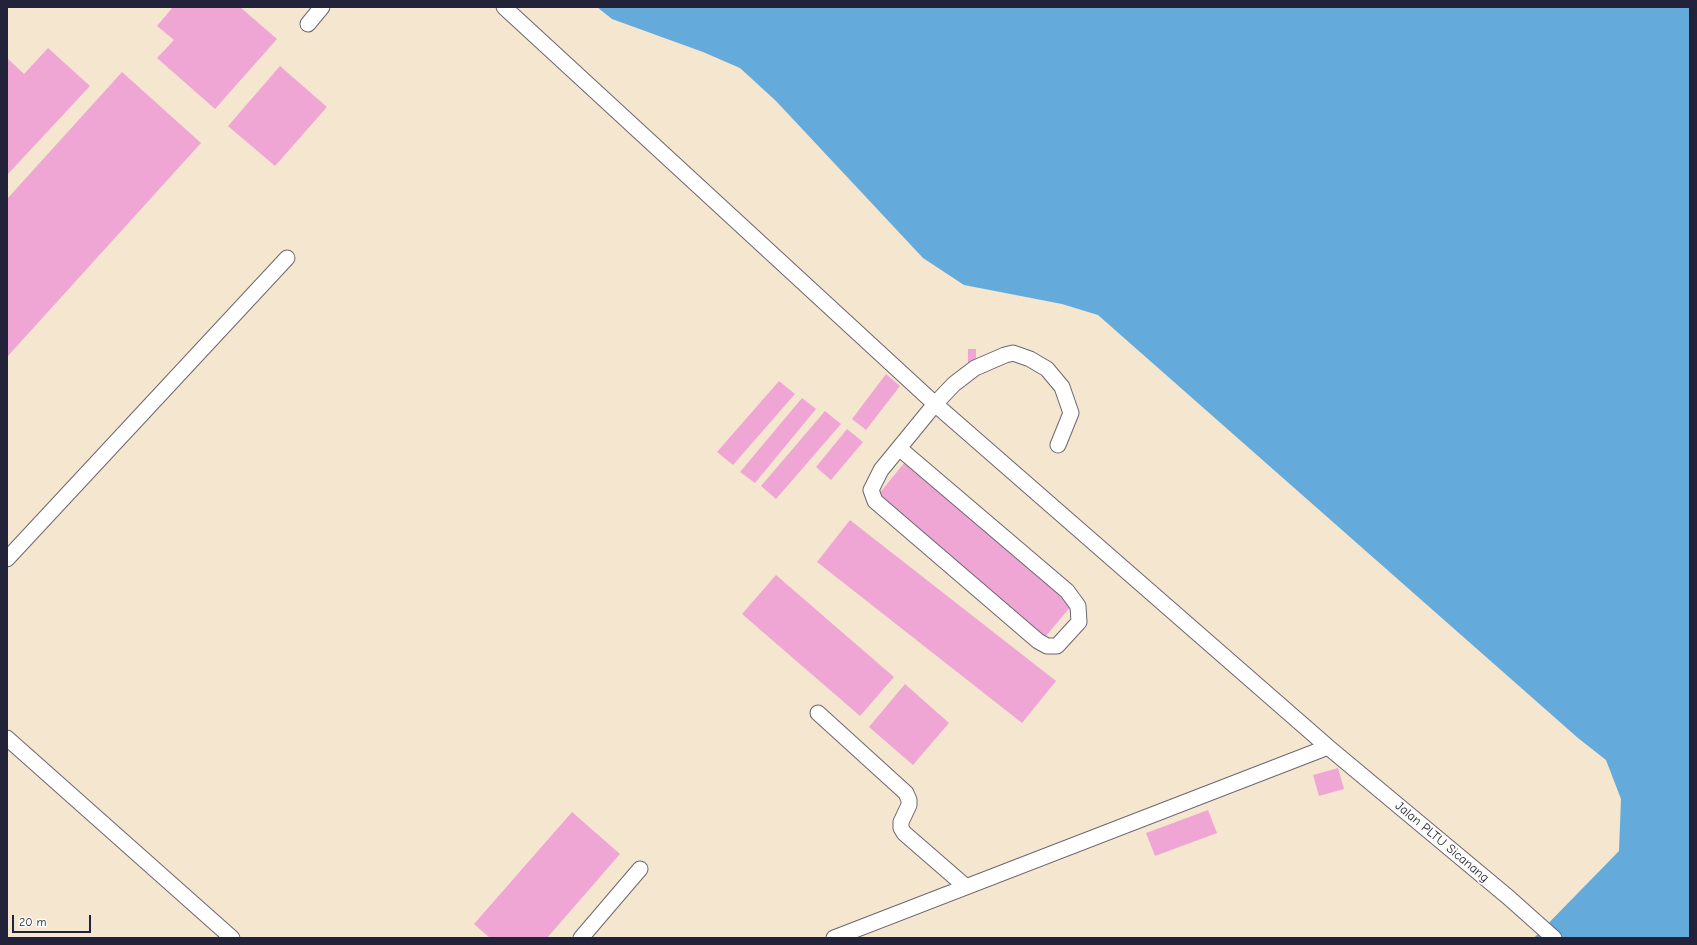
<!DOCTYPE html>
<style>
body{margin:0}
#map{position:relative;width:1697px;height:945px;overflow:hidden;background:#f5e6d0;font-family:"Comic Neue",sans-serif}
canvas{display:block}
.frame{position:absolute;inset:0;border:8px solid #22223b;pointer-events:none}
.scale{position:absolute;left:12px;top:915px;width:79px;height:18px;box-sizing:border-box;border:2px solid #22223b;border-top:0;padding-left:5px;font-size:12px;line-height:14px;white-space:nowrap;color:#22223b;-webkit-text-stroke:3px #fdfcf7;paint-order:stroke}
</style>
<div id="map">
<canvas width="1697" height="945"></canvas>
<div class="frame"></div>
<div class="scale">20 m</div>
</div>
<script>
const ctx = document.querySelector('canvas').getContext('2d');
ctx.lineJoin = 'round';
function fill(path, color) {
  ctx.fillStyle = color;
  ctx.fill(path, 'evenodd');
}
function shape(rows) {
  const path = new Path2D();
  for (const r of rows) {
    path.moveTo(r[0], r[1]);
    for (let i = 2; i < r.length; i += 2) path.lineTo(r[i], r[i + 1]);
  }
  return path;
}
function stroke(path, color, width, dash) {
  ctx.strokeStyle = color;
  ctx.lineWidth = width;
  ctx.lineCap = dash ? 'butt' : 'round';
  ctx.setLineDash(dash || []);
  ctx.stroke(path);
}
function label(font, color, halo, rows, align = 'center') {
  ctx.font = font + ' "Comic Neue",sans-serif';
  ctx.lineWidth = 3.5;
  ctx.setLineDash([]);
  ctx.textBaseline = 'middle';
  ctx.strokeStyle = halo;
  ctx.fillStyle = color;
  for (const [text, x, y, turn = 0] of rows) {
    ctx.save();
    ctx.translate(x, y);
    ctx.rotate((+turn || 0) * Math.PI / 180);
    ctx.textAlign = isNaN(turn) ? turn : align;
    if (halo) ctx.strokeText(text, 0, 0);
    ctx.fillText(text, 0, 0);
    ctx.restore();
  }
}
fill(shape([
 [597,7,1690,7,1690,938,1534,938,1619,851,1621,799,1606,760,1578,738,1098,315,1062,304,964,285,923,258,776,101,740,68,703,52,612,19]
]), '#64aada');
fill(shape([
 [173,7,240,7,277,39,215,109,157,58,174,40,157,26],
 [48,48,90,86,7,175,7,58,24,74],
 [280,66,327,107,275,166,228,126],
 [122,72,201,143,7,357,7,199],
 [968,349,976,349,976,366,968,366],
 [886,374,900,386,866,430,852,419],
 [779,381,795,394,733,465,717,452],
 [802,398,816,409,755,483,740,472],
 [825,411,841,424,776,499,761,486],
 [847,429,863,442,831,480,816,467],
 [905,462,1073,604,1045,637,878,495],
 [850,520,1056,681,1022,723,817,562],
 [776,575,894,677,860,716,742,614],
 [905,684,949,723,913,765,869,727],
 [1338,768,1344,789,1319,796,1313,775],
 [1208,810,1217,833,1155,856,1146,833],
 [572,812,620,854,547,938,490,938,474,924]
]), '#f0a6d5');
const lane = shape([
 [504,7,935,404,954,384,975,368,1005,355,1013,353,1030,359,1047,369,1062,387,1071,413,1058,445],
 [308,24,322,7],
 [899,448,1067,591,1078,606,1079,622,1057,646,1047,646,1038,641,875,501,871,490,881,470,935,404,1328,747,1508,897,1554,938],
 [7,559,287,258],
 [818,713,906,793,909,800,909,805,901,822,901,828,904,833,965,886],
 [7,738,232,938],
 [581,938,640,869],
 [834,938,1328,747]
]);
stroke(lane, '#6c676f', 17);
stroke(lane, '#fff', 15);
label('13px', '#22223b', '#fdfcf7', [
 ["Jalan PLTU Sicanang",1442,842,40]
]);
</script>
